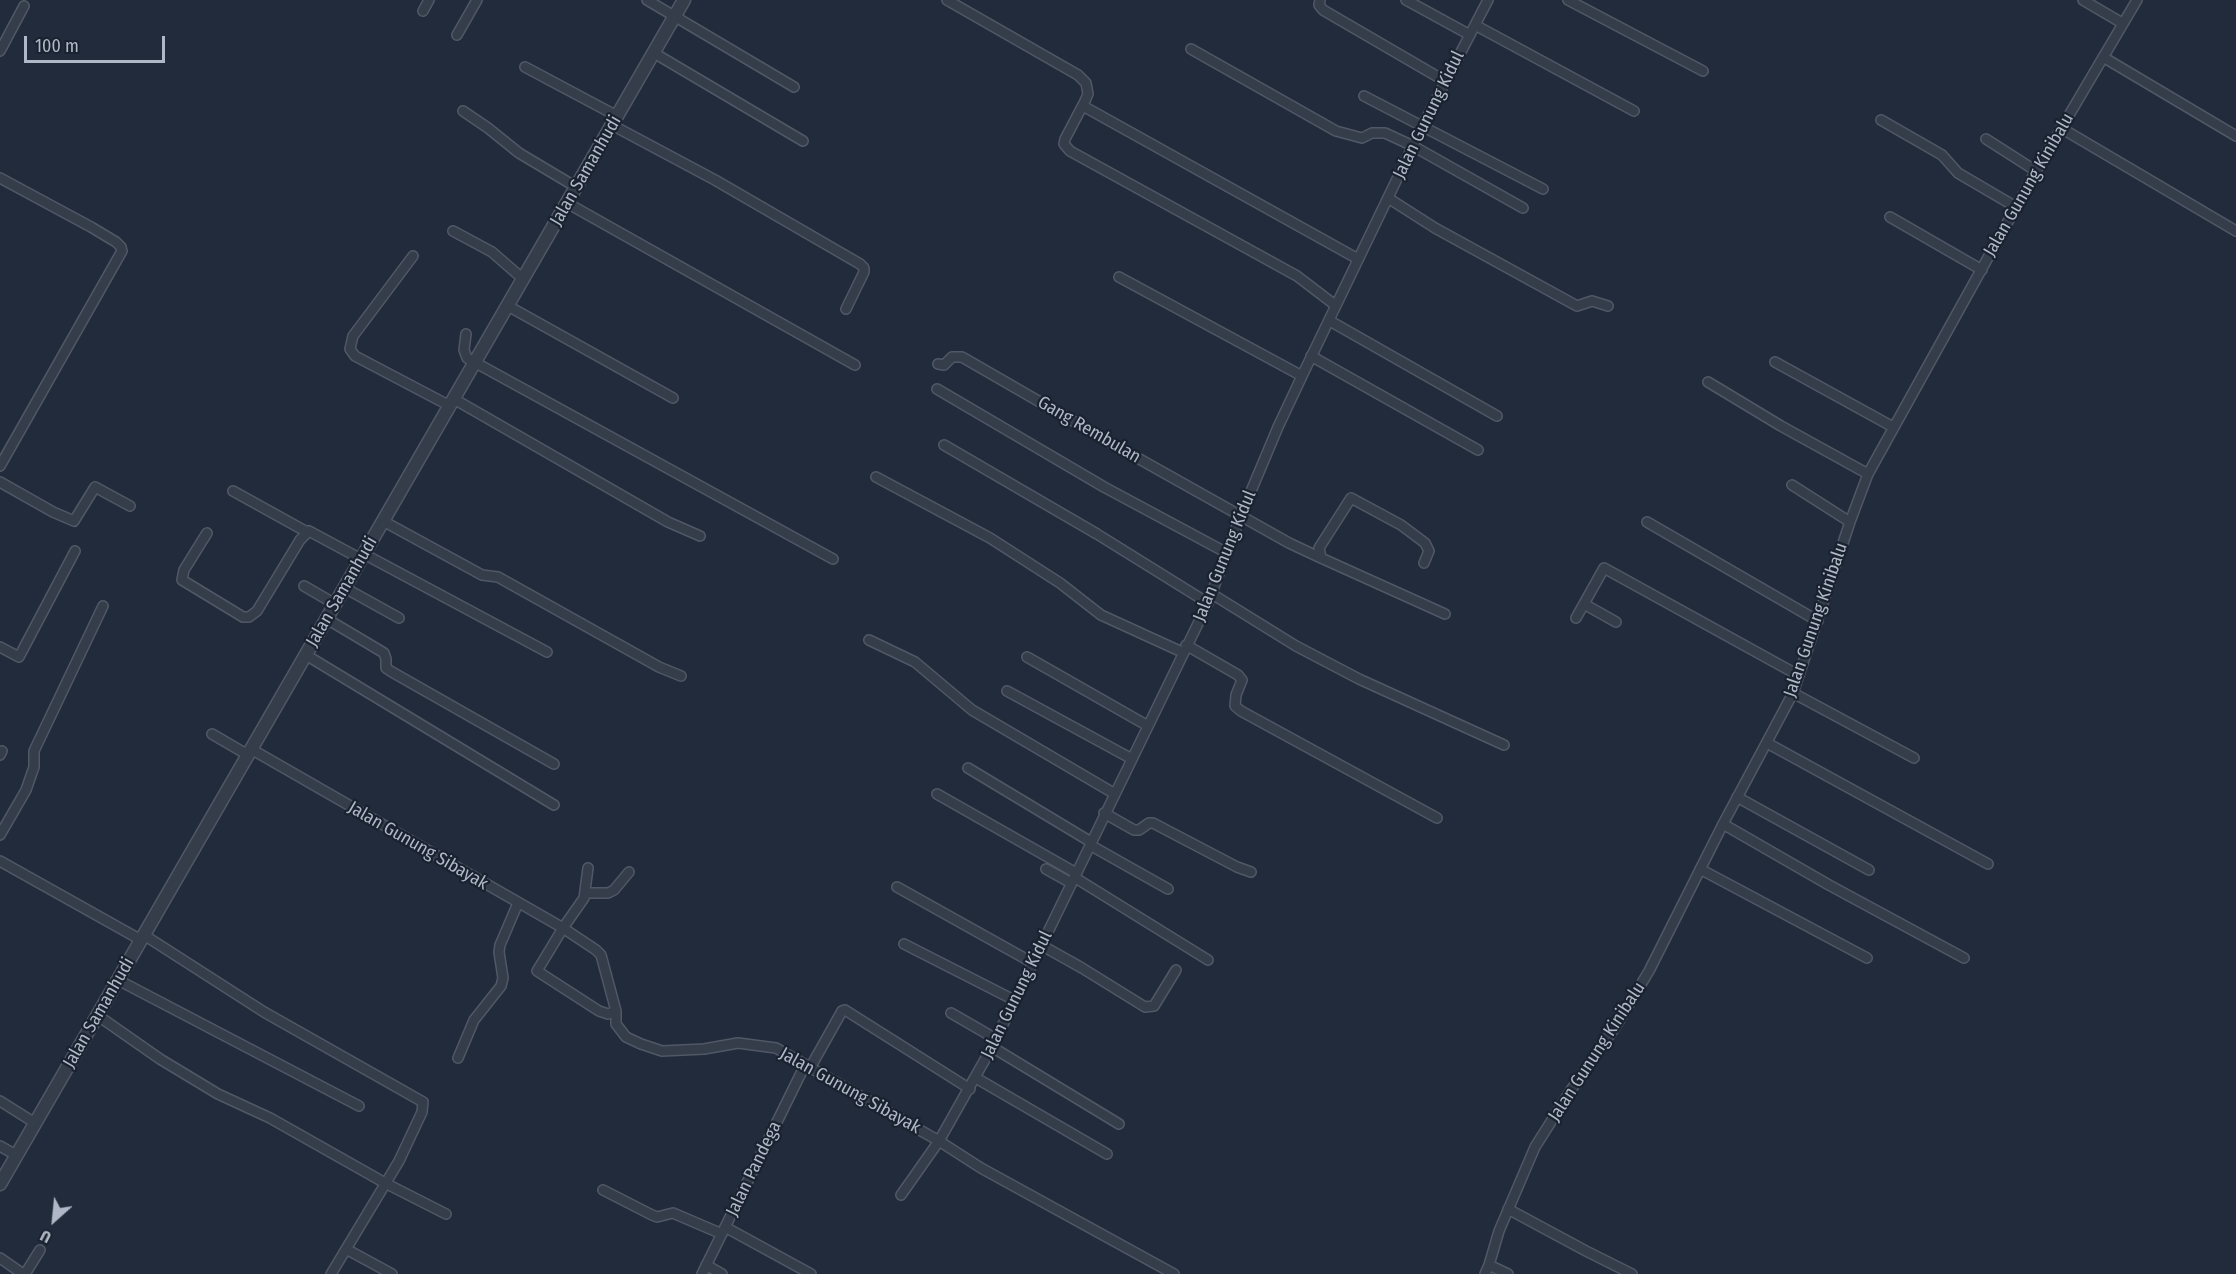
<!DOCTYPE html>
<style>
body{margin:0}
#map{position:relative;width:2236px;height:1274px;overflow:hidden;background:#212b3b;font-family:"Fira Sans Condensed",sans-serif}
canvas{display:block}
.north{position:absolute;left:24px;top:1190px;width:60px;height:60px;-webkit-text-stroke:4px #1a2230;paint-order:stroke;rotate:207deg;font-size:16px;font-weight:700;line-height:24px;text-align:center;color:#b0b8c7}
.north::after{content:'';display:block;margin:auto;width:21px;height:27px;background:#b0b8c7;clip-path:polygon(50% 0,100% 100%,50% 72%,0 100%)}
.scale{position:absolute;left:24px;top:36px;width:141px;height:27px;box-sizing:border-box;border:3px solid #b0b8c7;border-top:0;padding-left:8px;font-size:18px;line-height:21px;white-space:nowrap;color:#b0b8c7;-webkit-text-stroke:4px #1a2230;paint-order:stroke}
</style>
<div id="map">
<canvas width="2236" height="1274"></canvas>
<div class="north">U</div>
<div class="scale">100 m</div>
</div>
<script>
const ctx = document.querySelector('canvas').getContext('2d');
ctx.lineJoin = 'round';
function shape(rows) {
  const path = new Path2D();
  for (const r of rows) {
    path.moveTo(r[0], r[1]);
    for (let i = 2; i < r.length; i += 2) path.lineTo(r[i], r[i + 1]);
  }
  return path;
}
function stroke(path, color, width, dash) {
  ctx.strokeStyle = color;
  ctx.lineWidth = width;
  ctx.lineCap = dash ? 'butt' : 'round';
  ctx.setLineDash(dash || []);
  ctx.stroke(path);
}
function label(font, color, halo, rows, align = 'center') {
  ctx.font = font + ' "Fira Sans Condensed",sans-serif';
  ctx.lineWidth = 4.5;
  ctx.setLineDash([]);
  ctx.textBaseline = 'middle';
  ctx.strokeStyle = halo;
  ctx.fillStyle = color;
  for (const [text, x, y, turn = 0] of rows) {
    ctx.save();
    ctx.translate(x, y);
    ctx.rotate((+turn || 0) * Math.PI / 180);
    ctx.textAlign = isNaN(turn) ? turn : align;
    if (halo) ctx.strokeText(text, 0, 0);
    ctx.fillText(text, 0, 0);
    ctx.restore();
  }
}
const minor = shape([
 [647,0,794,87],
 [947,0,1078,75,1086,83,1088,94,1085,101,1065,139,1064,144,1070,151,1297,276,1335,305],
 [1320,0,1319,5,1323,10,1445,81],
 [1406,0,1470,35],
 [1568,0,1703,71],
 [2083,0,2122,23],
 [423,11,429,0],
 [1475,25,1634,111],
 [457,35,477,0],
 [1191,49,1336,131,1362,138,1372,133,1385,133,1413,146,1523,208],
 [0,51,24,6],
 [654,53,803,141],
 [2103,57,2236,136],
 [525,67,617,116],
 [1364,96,1543,189],
 [1083,106,1358,259],
 [463,111,488,128,519,153,576,187],
 [1881,120,1942,155,1958,173,2016,207],
 [612,125,715,180,860,264,864,268,864,272,846,309],
 [2061,128,2236,231],
 [1986,139,2036,171],
 [0,178,91,227,116,242,121,247,122,251,0,466],
 [1388,198,1435,228,1577,306,1592,301,1608,306],
 [567,203,855,365],
 [1890,217,1982,270],
 [453,231,492,252,523,279],
 [413,256,353,336,350,349,355,356,450,406],
 [1119,277,1302,376],
 [508,306,673,398],
 [1330,321,1497,416],
 [466,334,464,350,467,358,833,559],
 [1311,356,1478,450],
 [1775,362,1893,427],
 [938,364,944,365,952,357,962,357,1118,447,1289,543,1321,558,1319,548,1351,498,1401,525,1425,543,1429,551,1424,563],
 [1708,382,1781,426,1868,474],
 [937,389,1104,487,1227,553],
 [454,399,668,522,700,536],
 [944,445,1097,534,1208,603],
 [876,477,990,538,1060,583,1101,615,1182,652],
 [0,482,53,512,74,521,95,487,130,506],
 [1792,485,1850,522],
 [233,491,307,532],
 [383,521,482,575,498,577,659,667,681,676],
 [1647,522,1818,621],
 [207,533,184,570,182,580,243,617,249,617,257,611,300,540,309,531,361,559],
 [364,554,547,652],
 [1321,558,1445,614],
 [304,586,335,604],
 [345,588,399,618],
 [1212,594,1296,646,1359,679,1504,745],
 [1584,604,1616,622],
 [1576,618,1604,568,1798,675],
 [327,619,384,653,386,659,386,668,392,672,554,764],
 [869,640,915,662,972,710,1115,794],
 [1186,645,1238,675,1242,680,1236,695,1235,706,1241,711,1437,818],
 [0,647,19,657,75,551],
 [306,655,554,805],
 [1027,657,1148,726],
 [1007,691,1132,759],
 [1793,693,1914,758],
 [212,734,248,755],
 [1767,743,1988,864],
 [251,749,563,928,596,950,601,955,616,1011,616,1024,626,1037,641,1044,662,1051,704,1049,738,1043,776,1048,939,1141,981,1168,1174,1274],
 [0,755,2,751],
 [968,768,1091,842],
 [937,794,1076,873],
 [1737,797,1869,870],
 [1104,813,1134,830,1139,830,1149,823,1153,823,1237,867,1251,872],
 [1723,824,1829,885,1964,958],
 [0,835,26,790,34,767,34,751,103,606],
 [1090,845,1168,889],
 [0,861,141,940],
 [588,868,584,898,563,928,537,971,599,1011,608,1014,616,1011],
 [1046,869,1071,883],
 [1700,869,1867,958],
 [1074,877,1208,960],
 [897,887,1033,963],
 [586,893,608,893,614,890,629,872],
 [144,935,264,1012,423,1102,422,1112,399,1161,331,1274],
 [904,944,1014,1000],
 [1041,945,1082,968,1145,1007,1154,1006,1176,970],
 [118,980,359,1106],
 [951,1013,996,1039],
 [97,1015,160,1059,218,1094,270,1118,385,1183,446,1214],
 [992,1047,1119,1124],
 [458,1058,474,1020,501,986,503,978,499,952,500,945,518,903],
 [810,1068,842,1011,845,1010,970,1089],
 [976,1078,1107,1154],
 [0,1101,35,1123],
 [0,1146,16,1155],
 [603,1190,652,1215,657,1217,673,1213,722,1234],
 [901,1195,939,1141,992,1047,1208,603,1241,515,1278,427,1302,376,1423,125,1488,0],
 [1508,1209,1586,1251,1632,1274],
 [725,1227,811,1274],
 [346,1249,392,1274],
 [0,1258,23,1274],
 [706,1265,722,1274],
 [1489,1265,1508,1274],
 [25,1274,40,1250],
 [702,1274,805,1065],
 [1485,1274,1489,1265,1499,1231,1535,1147,1571,1090,1616,1026,1649,971,1723,824,1793,693,1850,522,1868,474,2036,171,2137,0]
]);
const tertiary = shape([
 [0,1184,684,0]
]);
stroke(minor, '#505866', 12);
stroke(tertiary, '#505866', 15);
stroke(minor, '#353d4b', 9);
stroke(tertiary, '#353d4b', 12);
label('18px', '#b0b8c7', '#1a2230', [
 ["Jalan Gunung Kidul",1429,115,-64],
 ["Jalan Samanhudi",586,171,-60],
 ["Jalan Gunung Kinibalu",2029,185,-60],
 ["Gang Rembulan",1089,430,30],
 ["Jalan Gunung Kidul",1225,556,-68],
 ["Jalan Samanhudi",342,592,-60],
 ["Jalan Gunung Kinibalu",1816,620,-71],
 ["Jalan Gunung Sibayak",418,846,30],
 ["Jalan Gunung Kidul",1017,995,-64],
 ["Jalan Samanhudi",99,1013,-60],
 ["Jalan Gunung Kinibalu",1597,1052,-57],
 ["Jalan Gunung Sibayak",850,1091,29],
 ["Jalan Pandega",754,1169,-64]
]);
</script>
